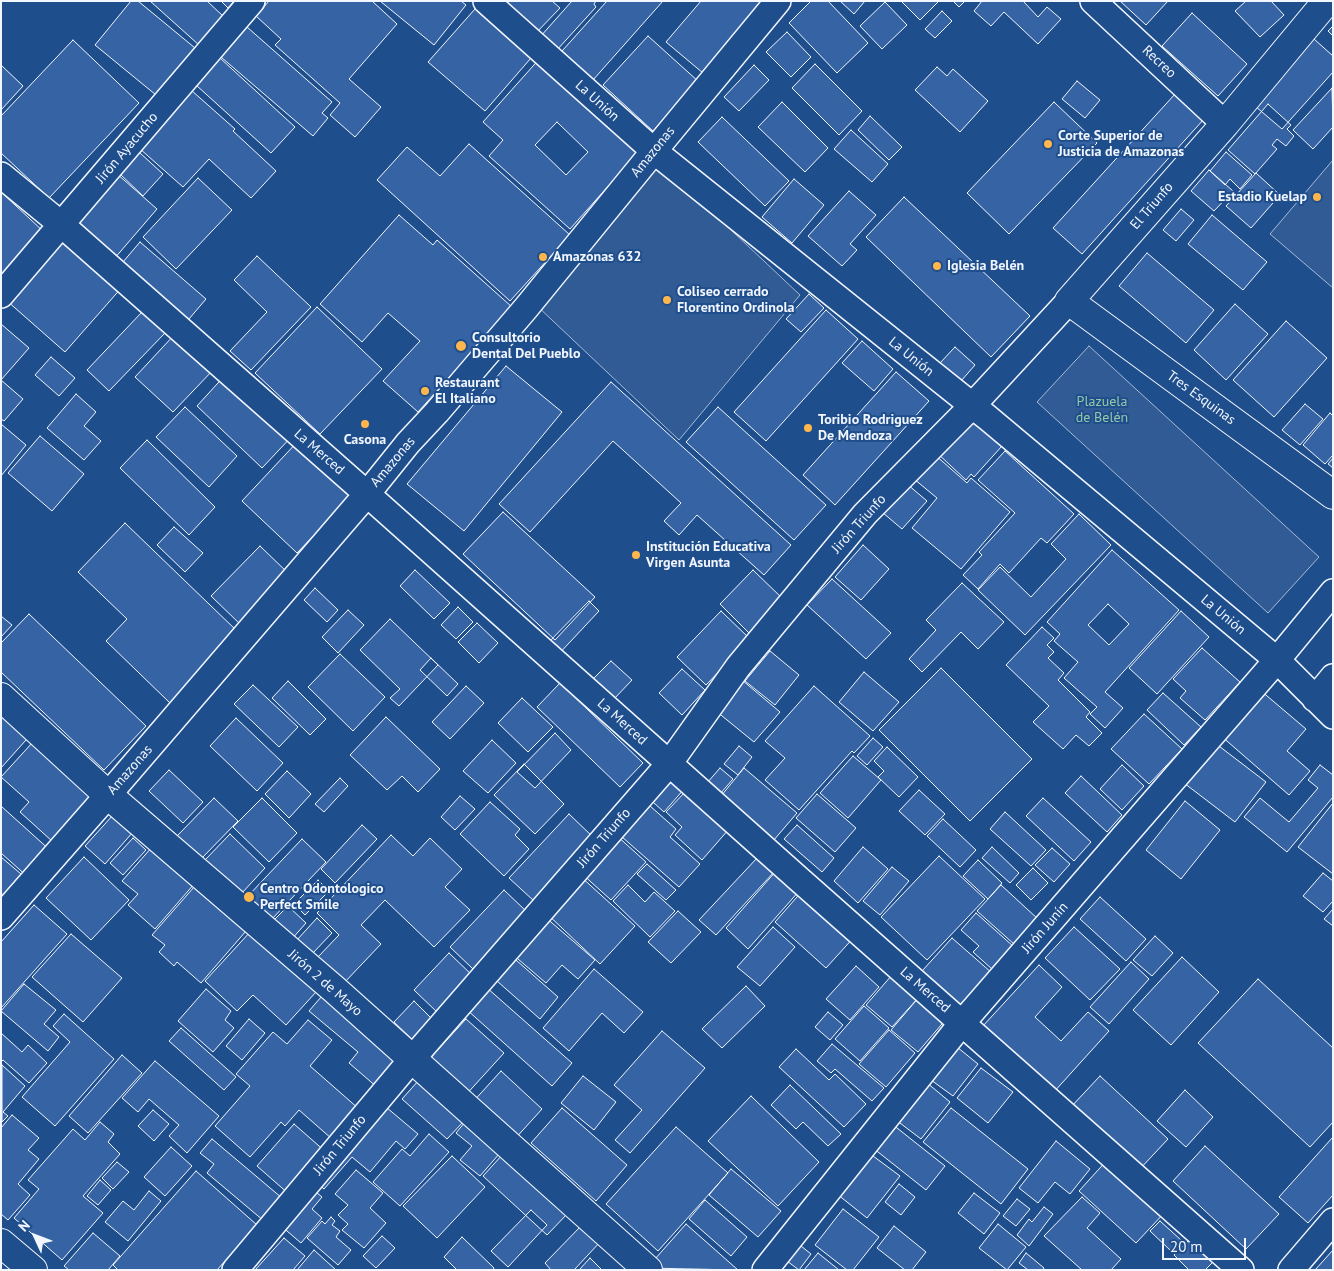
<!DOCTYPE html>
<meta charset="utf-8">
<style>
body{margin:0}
#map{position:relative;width:1334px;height:1271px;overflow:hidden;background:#1f4e8c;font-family:"PT Sans",sans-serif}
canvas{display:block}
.frame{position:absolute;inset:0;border:2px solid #f2f6ff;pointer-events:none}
.north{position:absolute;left:10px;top:1211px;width:50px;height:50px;-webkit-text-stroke:4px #1f4e8c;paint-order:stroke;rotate:313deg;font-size:14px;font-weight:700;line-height:20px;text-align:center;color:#f2f6ff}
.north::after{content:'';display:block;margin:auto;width:18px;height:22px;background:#f2f6ff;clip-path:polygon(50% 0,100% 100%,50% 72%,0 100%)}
.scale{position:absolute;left:1162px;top:1238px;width:84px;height:22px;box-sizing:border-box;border:2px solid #f2f6ff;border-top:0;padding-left:6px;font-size:15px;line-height:18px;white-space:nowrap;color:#f2f6ff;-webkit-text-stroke:4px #1f4e8c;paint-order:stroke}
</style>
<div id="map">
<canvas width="1334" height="1271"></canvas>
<div class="frame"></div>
<div class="north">N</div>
<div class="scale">20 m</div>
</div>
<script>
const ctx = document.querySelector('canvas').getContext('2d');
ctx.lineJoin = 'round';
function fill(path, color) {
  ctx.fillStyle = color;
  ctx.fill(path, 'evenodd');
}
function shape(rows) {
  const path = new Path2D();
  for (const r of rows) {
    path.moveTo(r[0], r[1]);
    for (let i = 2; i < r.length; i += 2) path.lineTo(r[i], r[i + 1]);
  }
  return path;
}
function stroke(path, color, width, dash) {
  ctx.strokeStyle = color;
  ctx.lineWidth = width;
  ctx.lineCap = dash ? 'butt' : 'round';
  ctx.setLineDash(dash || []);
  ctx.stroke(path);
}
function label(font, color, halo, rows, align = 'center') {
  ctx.font = font + ' "PT Sans",sans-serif';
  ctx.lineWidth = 4;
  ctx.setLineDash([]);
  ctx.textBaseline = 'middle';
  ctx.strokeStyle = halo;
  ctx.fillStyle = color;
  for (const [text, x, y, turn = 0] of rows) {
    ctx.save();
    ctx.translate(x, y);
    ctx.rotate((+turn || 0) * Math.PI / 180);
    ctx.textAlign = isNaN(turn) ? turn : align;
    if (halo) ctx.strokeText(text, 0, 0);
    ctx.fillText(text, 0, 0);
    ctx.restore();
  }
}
const built = shape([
 [1333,160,1333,288,1270,234,1333,160],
 [660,163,800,295,679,440,535,304,660,163],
 [1089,346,1319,557,1268,613,1037,402,1089,346]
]);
fill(built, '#305b95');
stroke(built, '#a8bbd7', 1);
const building = shape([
 [131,1,138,1,195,48,156,95,95,45,131,1],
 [150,1,207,1,224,17,199,45,150,1],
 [221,1,234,1,228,8,221,1],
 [269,1,372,1,397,24,349,79,381,107,355,137,330,115,340,103,275,45,281,39,256,16,269,1],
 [380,1,461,1,466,5,434,45,380,1],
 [497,1,552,1,560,8,534,35,497,1],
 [572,1,596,1,594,4,596,7,556,51,540,37,572,1],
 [607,1,663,1,593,80,562,51,607,1],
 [701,1,765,1,703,73,666,42,701,1],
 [811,1,828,1,868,43,837,73,789,23,811,1],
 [840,1,865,1,854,14,840,1],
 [901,1,939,1,920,20,901,1],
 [953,1,965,1,959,7,953,1],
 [982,1,1023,1,1038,17,1047,7,1061,19,1038,44,1004,12,991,26,974,11,982,1],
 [1120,1,1168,1,1146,25,1120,1],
 [1246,1,1271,1,1284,15,1260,37,1235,11,1246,1],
 [885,2,907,25,882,49,860,26,885,2],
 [475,9,531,58,485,111,428,62,475,9],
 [942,11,952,21,935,38,925,29,942,11],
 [1192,13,1247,64,1218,96,1162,46,1192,13],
 [1333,26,1333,36,1328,31,1333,26],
 [247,27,332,102,322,113,328,118,313,136,221,57,247,27],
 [787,32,811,57,791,77,766,52,787,32],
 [648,36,699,82,653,131,603,85,648,36],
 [1314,39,1333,56,1333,72,1282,129,1255,106,1314,39],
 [73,40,139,103,49,198,1,153,1,116,73,40],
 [542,56,643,147,570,229,489,156,503,140,483,122,542,56],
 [557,122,588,152,566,175,535,145,557,122],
 [220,58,295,127,271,153,196,85,220,58],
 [815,64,862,111,839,135,792,88,815,64],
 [1,65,23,86,1,110,1,65],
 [754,65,769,80,739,111,724,97,754,65],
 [937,67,947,76,953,69,988,101,960,132,915,90,937,67],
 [1077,81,1100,100,1085,118,1062,99,1077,81],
 [1332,88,1333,127,1313,149,1293,130,1332,88],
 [191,90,235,129,233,131,276,171,251,198,209,159,183,187,139,148,191,90],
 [1176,93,1204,119,1082,254,1053,228,1176,93],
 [782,102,828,148,805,172,758,127,782,102],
 [1054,102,1097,143,1009,234,967,193,1054,102],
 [1268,104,1291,125,1287,129,1294,136,1286,146,1277,139,1272,145,1277,149,1255,174,1228,150,1268,104],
 [870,116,902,147,889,160,858,130,870,116],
 [722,117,789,181,765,206,698,142,722,117],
 [851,130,888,164,872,182,834,149,851,130],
 [469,144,570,235,510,301,377,180,407,147,440,176,469,144],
 [139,152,163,174,143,196,119,173,139,152],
 [1226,152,1252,175,1240,189,1230,179,1225,185,1210,171,1226,152],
 [1209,170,1233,191,1214,211,1191,191,1209,170],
 [116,173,157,209,114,259,73,224,116,173],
 [1256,173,1280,195,1251,228,1226,206,1256,173],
 [198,178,232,210,176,269,143,237,198,178],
 [794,179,824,205,792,243,762,217,794,179],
 [849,191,876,215,850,244,857,250,842,266,808,236,849,191],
 [1,192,44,232,1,277,1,192],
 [904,197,1030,316,991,357,866,237,904,197],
 [1181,209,1194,220,1176,241,1163,230,1181,209],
 [399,215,433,245,437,240,512,307,418,412,383,381,420,341,388,313,362,342,320,304,399,215],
 [1212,215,1267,262,1243,290,1188,244,1212,215],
 [64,234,123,286,65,352,6,300,64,234],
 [140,242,206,299,183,326,117,269,140,242],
 [1147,253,1214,310,1186,343,1119,286,1147,253],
 [257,256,311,307,251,370,230,351,267,312,234,280,257,256],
 [809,294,824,308,801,332,786,319,809,294],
 [1235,304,1268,334,1226,380,1194,350,1235,304],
 [317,307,382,369,320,434,255,373,317,307],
 [826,310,858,339,766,441,734,412,826,310],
 [142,312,165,333,109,391,87,370,142,312],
 [1286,321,1327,358,1274,417,1233,380,1286,321],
 [1,324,29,348,1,380,1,324],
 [176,333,214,369,173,412,135,377,176,333],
 [862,341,893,369,874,391,842,363,862,341],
 [955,347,975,365,961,381,940,363,955,347],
 [51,357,75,378,59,396,35,375,51,357],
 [506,366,562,412,464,531,407,484,506,366],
 [228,372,294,434,262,468,197,406,228,372],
 [896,372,929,401,835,505,803,475,896,372],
 [1,380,23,399,4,421,1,419,1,380],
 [611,382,791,545,764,575,697,515,679,535,664,521,681,503,613,441,530,532,499,504,611,382],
 [76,394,96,412,84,426,101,441,84,460,47,428,76,394],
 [1305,404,1323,419,1300,445,1282,430,1305,404],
 [185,407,237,456,209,487,156,437,185,407],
 [718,407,826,505,794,540,686,442,718,407],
 [1330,413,1333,416,1333,455,1325,464,1303,445,1330,413],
 [968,416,1002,446,974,477,971,474,966,480,936,452,968,416],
 [1,424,26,445,1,476,1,424],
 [40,436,84,474,52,511,8,473,40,436],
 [300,439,356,491,297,553,242,501,300,439],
 [147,440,215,507,189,535,120,468,147,440],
 [1005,451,1074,514,1047,543,1041,538,1009,573,1000,564,978,589,963,575,982,555,979,552,1015,513,978,480,1005,451],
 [934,454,967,483,971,478,1010,512,961,569,912,528,937,498,914,479,934,454],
 [1333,458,1333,468,1328,464,1333,458],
 [907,484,927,501,902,529,882,512,907,484],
 [503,512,595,597,555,640,463,554,503,512],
 [1079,514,1111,545,1025,635,978,590,1000,567,1031,597,1066,559,1051,544,1079,514],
 [125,523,238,632,170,703,106,641,127,619,78,572,125,523],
 [174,527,203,553,185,572,157,545,174,527],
 [863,545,889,569,861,600,835,577,863,545],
 [260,546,290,575,241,625,211,596,260,546],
 [1112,550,1179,610,1105,692,1123,708,1105,728,1090,714,1097,707,1064,678,1078,662,1054,641,1060,634,1047,622,1112,550],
 [1108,604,1129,624,1109,645,1088,625,1108,604],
 [415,570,450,603,434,619,400,586,415,570],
 [753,570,783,599,750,634,720,604,753,570],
 [832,579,891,633,866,659,807,605,832,579],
 [962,583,1004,622,978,649,961,632,922,672,909,659,936,630,926,620,962,583],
 [315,588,338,610,327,622,304,600,315,588],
 [589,601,599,611,555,658,544,647,589,601],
 [458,607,473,622,456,639,441,625,458,607],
 [348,610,364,625,338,653,322,637,348,610],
 [721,611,750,639,706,685,677,657,721,611],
 [1181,611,1209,637,1157,694,1129,668,1181,611],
 [29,614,146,726,104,770,1,672,1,643,29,614],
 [1,616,12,625,1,637,1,616],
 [390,619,438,665,399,706,390,698,400,689,360,650,390,619],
 [477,623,498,643,479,663,458,642,477,623],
 [1042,627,1054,638,1047,645,1054,652,1048,658,1064,673,1058,680,1090,712,1086,717,1102,733,1089,746,1076,735,1063,749,1033,722,1049,706,1006,665,1042,627],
 [1202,648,1240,682,1205,720,1180,698,1186,691,1173,679,1202,648],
 [770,651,799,675,775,705,745,681,770,651],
 [340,654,385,697,353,731,308,687,340,654],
 [431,658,458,684,447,696,420,670,431,658],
 [611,661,632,680,613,700,592,680,611,661],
 [941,668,1032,759,970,821,879,730,941,668],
 [682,669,705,690,682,715,659,693,682,669],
 [864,672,899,702,873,731,839,702,864,672],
 [742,680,780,712,754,742,716,711,742,680],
 [288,681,326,719,310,735,272,698,288,681],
 [560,683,643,763,620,787,537,707,560,683],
 [253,685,298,727,279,747,234,704,253,685],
 [466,686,484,703,450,739,432,722,466,686],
 [814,686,870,736,854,753,852,751,799,810,765,780,785,758,765,741,814,686],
 [1260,690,1306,729,1287,751,1310,771,1289,795,1220,735,1260,690],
 [1163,693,1201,727,1184,745,1147,710,1163,693],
 [522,698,553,727,528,752,498,723,522,698],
 [1,702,34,731,1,768,1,702],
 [1144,714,1182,749,1149,784,1111,749,1144,714],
 [386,717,440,769,418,792,402,776,387,790,350,755,386,717],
 [236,718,283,763,257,791,210,746,236,718],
 [555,733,571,750,535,788,517,772,555,733],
 [873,738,883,747,867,765,857,756,873,738],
 [492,740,516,763,488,793,463,771,492,740],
 [33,742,94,796,53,842,20,812,29,802,1,777,33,742],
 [1215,743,1266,782,1235,822,1184,783,1215,743],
 [739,746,752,757,738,775,724,764,739,746],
 [887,747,918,777,899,797,878,777,884,771,874,761,887,747],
 [853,756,881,780,848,818,820,793,853,756],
 [524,764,564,804,535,834,494,795,524,764],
 [1122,765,1144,786,1122,810,1100,789,1122,765],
 [1320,765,1333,775,1333,797,1287,852,1244,817,1260,798,1289,822,1318,788,1308,780,1320,765],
 [720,768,733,779,720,794,707,783,720,768],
 [744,768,797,813,773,841,721,796,744,768],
 [169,770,203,802,183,823,149,791,169,770],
 [287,771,311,794,289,818,265,794,287,771],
 [664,771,685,788,664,812,644,794,664,771],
 [1081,776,1122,815,1107,832,1065,793,1081,776],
 [340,778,348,786,324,812,315,804,340,778],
 [687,790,729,829,702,860,675,835,682,827,666,812,687,790],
 [919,790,945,814,925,835,899,811,919,790],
 [817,794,856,828,835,852,796,818,817,794],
 [460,796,475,809,455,830,441,817,460,796],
 [214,798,238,821,201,859,177,836,214,798],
 [262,798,297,833,269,862,233,827,262,798],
 [641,798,676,829,670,837,700,864,679,887,613,829,641,798],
 [1043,798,1091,842,1074,861,1026,816,1043,798],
 [1185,801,1220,830,1181,879,1146,850,1185,801],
 [490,802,520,829,515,835,529,849,504,876,460,834,490,802],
 [1333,803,1333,874,1298,847,1333,803],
 [1,806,52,852,29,878,1,853,1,806],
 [1005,812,1046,850,1031,866,990,829,1005,812],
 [569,814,594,838,534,901,509,878,569,814],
 [113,815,133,832,105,864,85,846,113,815],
 [943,819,976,850,960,867,927,836,943,819],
 [362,825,377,839,335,883,321,869,362,825],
 [797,825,834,858,822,872,784,839,797,825],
 [230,834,265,868,241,894,205,860,230,834],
 [391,835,413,856,430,838,462,869,445,887,470,910,434,947,385,900,361,925,381,944,343,984,316,959,339,935,317,913,391,835],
 [616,835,646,862,611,900,581,873,616,835],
 [133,838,146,850,123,875,110,863,133,838],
 [302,839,326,862,271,920,247,897,302,839],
 [153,846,195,883,155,929,128,905,138,894,122,881,153,846],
 [863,847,888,869,858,903,834,881,863,847],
 [992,847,1019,873,1010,883,982,858,992,847],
 [1052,848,1070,864,1054,882,1035,865,1052,848],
 [939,856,985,899,927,960,881,917,939,856],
 [1,857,21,874,1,897,1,857],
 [84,857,129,900,91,940,46,898,84,857],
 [758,857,774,872,716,935,699,920,758,857],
 [978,860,1002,883,988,899,963,876,978,860],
 [647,864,676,890,666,900,637,874,647,864],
 [892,867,909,881,880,915,863,901,892,867],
 [1033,868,1048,883,1031,900,1016,885,1033,868],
 [777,870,800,890,748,949,726,928,777,870],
 [1323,873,1333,881,1333,901,1323,912,1303,896,1323,873],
 [579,875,635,926,600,964,545,912,579,875],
 [318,880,329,891,305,915,294,904,318,880],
 [628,885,645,902,654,892,675,911,650,937,613,901,628,885],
 [1001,885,1039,920,1015,945,977,911,1001,885],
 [195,886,246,931,201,983,177,962,174,966,159,952,165,945,152,935,195,886],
 [804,889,856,935,826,968,775,922,804,889],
 [504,890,527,912,473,969,450,947,504,890],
 [1100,897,1146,939,1126,961,1080,919,1100,897],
 [34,905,67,934,1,1008,1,942,34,905],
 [288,906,306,923,291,940,272,922,288,906],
 [1333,909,1333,926,1324,919,1333,909],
 [678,911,701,932,671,963,648,942,678,911],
 [976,913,1014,947,993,970,973,952,979,946,961,930,976,913],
 [544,916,595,960,578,979,562,965,546,983,511,953,544,916],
 [317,918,332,933,311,955,296,941,317,918],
 [773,927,795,947,760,986,737,967,773,927],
 [1074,927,1120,969,1090,1000,1045,958,1074,927],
 [251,931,316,992,286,1025,253,995,237,1011,205,981,251,931],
 [71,934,122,978,83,1022,32,977,71,934],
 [1155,936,1173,953,1152,976,1133,960,1155,936],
 [952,938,992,973,962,1007,922,971,952,938],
 [449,953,473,976,438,1013,414,990,449,953],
 [1182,957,1219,992,1171,1045,1133,1010,1182,957],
 [516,960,558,997,540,1019,497,981,516,960],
 [1131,962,1149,979,1109,1024,1090,1007,1131,962],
 [1039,965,1062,987,1035,1017,1061,1041,1088,1012,1109,1031,1053,1093,982,1027,1039,965],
 [856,966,879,987,850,1020,826,999,856,966],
 [594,969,643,1012,624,1033,602,1013,569,1051,543,1028,594,969],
 [892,975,918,998,892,1027,866,1005,892,975],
 [1258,979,1333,1048,1333,1122,1310,1147,1198,1043,1258,979],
 [24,984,56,1010,44,1024,59,1037,48,1051,1,1011,24,984],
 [746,986,765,1006,722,1048,702,1029,746,986],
 [486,987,572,1063,552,1086,466,1009,486,987],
 [206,989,231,1011,225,1020,234,1028,213,1052,178,1021,206,989],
 [328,989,405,1056,378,1088,349,1063,358,1052,309,1011,328,989],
 [920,996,947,1018,918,1052,891,1030,920,996],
 [414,1001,435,1022,415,1042,394,1022,414,1001],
 [864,1006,889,1028,860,1061,835,1039,864,1006],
 [828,1012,843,1025,830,1040,815,1027,828,1012],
 [64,1014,114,1059,55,1126,22,1097,70,1042,53,1026,64,1014],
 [249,1019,265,1033,242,1060,226,1046,249,1019],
 [466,1019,504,1053,463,1098,425,1064,466,1019],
 [308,1020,332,1040,310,1066,359,1109,332,1139,299,1110,285,1126,281,1122,250,1157,215,1126,250,1086,236,1074,273,1032,287,1044,308,1020],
 [181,1028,236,1077,224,1090,169,1041,181,1028],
 [889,1030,915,1053,886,1087,859,1064,889,1030],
 [662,1031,705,1068,630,1153,615,1140,642,1110,614,1085,662,1031],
 [1,1033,22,1052,28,1045,47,1063,29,1083,3,1060,1,1062,1,1033],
 [832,1044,884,1088,872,1101,835,1069,831,1073,817,1061,832,1044],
 [957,1047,978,1064,953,1096,931,1080,957,1047],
 [796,1049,829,1080,835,1074,866,1104,844,1127,779,1067,796,1049],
 [122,1055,142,1073,88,1133,69,1116,122,1055],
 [155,1061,219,1116,187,1153,169,1136,179,1125,149,1099,138,1112,122,1098,155,1061],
 [2,1065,25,1086,3,1112,8,1116,2,1122,2,1065],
 [981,1068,1013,1092,988,1123,957,1098,981,1068],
 [501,1071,542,1109,513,1141,471,1104,501,1071],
 [583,1076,616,1102,594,1130,561,1103,583,1076],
 [1100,1076,1168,1139,1138,1171,1070,1108,1100,1076],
 [419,1080,464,1121,447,1139,402,1099,419,1080],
 [926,1082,950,1102,921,1139,896,1120,926,1082],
 [790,1085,841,1134,828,1146,803,1122,796,1129,771,1105,790,1085],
 [1185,1090,1213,1117,1186,1147,1157,1121,1185,1090],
 [751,1096,819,1162,778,1206,708,1141,751,1096],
 [380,1102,418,1134,405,1149,396,1141,370,1172,352,1157,324,1189,313,1180,380,1102],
 [562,1108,627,1165,596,1201,531,1143,562,1108],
 [951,1108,1028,1169,1001,1204,923,1142,951,1108],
 [153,1110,169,1124,154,1141,138,1126,153,1110],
 [12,1115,39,1138,28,1150,39,1159,18,1184,30,1195,8,1220,1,1214,1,1128,12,1115],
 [470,1116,506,1146,480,1176,460,1160,472,1146,456,1133,470,1116],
 [100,1122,114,1134,108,1142,120,1154,83,1196,103,1213,62,1260,14,1218,39,1189,28,1180,73,1129,85,1140,100,1122],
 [294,1124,327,1153,290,1195,257,1166,294,1124],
 [892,1124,945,1166,926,1190,873,1148,892,1124],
 [676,1127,728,1173,658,1251,606,1204,676,1127],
 [429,1134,449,1152,400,1206,373,1182,402,1149,410,1156,429,1134],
 [1333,1137,1333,1195,1308,1223,1279,1197,1333,1137],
 [212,1139,282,1198,264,1221,207,1173,214,1164,200,1153,212,1139],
 [1056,1141,1090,1169,1070,1194,1055,1182,1038,1203,1019,1188,1056,1141],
 [1205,1146,1279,1214,1246,1249,1173,1181,1205,1146],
 [171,1147,192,1166,165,1196,144,1177,171,1147],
 [504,1153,569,1212,547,1235,483,1176,504,1153],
 [869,1153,900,1176,867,1218,837,1194,869,1153],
 [452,1156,485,1187,437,1238,403,1206,452,1156],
 [1109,1158,1166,1211,1136,1243,1079,1191,1109,1158],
 [117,1162,129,1172,113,1189,102,1178,117,1162],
 [731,1169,781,1211,758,1237,709,1195,731,1169],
 [356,1170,383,1193,370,1208,386,1223,364,1248,342,1230,348,1224,338,1215,348,1205,335,1194,356,1170],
 [196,1171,257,1225,217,1270,118,1270,113,1265,196,1171],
 [100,1180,111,1190,98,1205,87,1196,100,1180],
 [899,1184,915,1197,901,1215,885,1202,899,1184],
 [311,1188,322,1197,312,1209,322,1218,301,1243,280,1225,311,1188],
 [149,1191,161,1201,128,1241,105,1222,123,1201,134,1210,149,1191],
 [974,1193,1000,1213,984,1234,958,1213,974,1193],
 [1082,1197,1100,1213,1087,1228,1121,1259,1111,1270,1082,1270,1044,1236,1082,1197],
 [1017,1199,1030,1209,1016,1226,1003,1216,1017,1199],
 [705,1200,747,1237,731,1256,689,1219,705,1200],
 [1044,1207,1053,1214,1029,1246,1017,1235,1029,1219,1032,1222,1044,1207],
 [843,1209,879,1237,853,1270,847,1270,815,1245,843,1209],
 [531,1210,547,1225,508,1267,491,1251,531,1210],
 [331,1217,335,1221,332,1225,340,1231,336,1237,351,1250,338,1265,307,1238,322,1221,325,1224,331,1217],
 [1160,1221,1181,1240,1171,1251,1150,1231,1160,1221],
 [583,1224,601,1241,574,1270,551,1270,545,1263,583,1224],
 [686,1224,738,1270,647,1268,686,1224],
 [998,1224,1026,1247,1007,1270,979,1248,998,1224],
 [894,1226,926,1252,912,1270,905,1270,877,1248,894,1226],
 [93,1233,120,1256,108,1270,69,1270,64,1266,93,1233],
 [1194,1235,1217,1258,1205,1270,1189,1270,1174,1255,1194,1235],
 [382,1236,395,1248,376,1268,363,1256,382,1236],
 [462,1237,494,1268,493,1270,457,1270,444,1257,462,1237],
 [284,1238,305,1256,293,1270,255,1270,284,1238],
 [796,1242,811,1254,799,1270,783,1258,796,1242],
 [314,1250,336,1270,297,1270,314,1250],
 [1333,1250,1333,1270,1315,1270,1333,1250],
 [818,1253,839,1270,804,1270,818,1253],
 [1026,1253,1044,1268,1043,1270,1028,1270,1019,1263,1026,1253],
 [590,1258,602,1270,579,1270,590,1258]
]);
fill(building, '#3563a3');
stroke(building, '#f2f6ff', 1);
const minor = shape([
 [486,1,654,151,988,418,1277,660,1333,716],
 [1093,1,1225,124],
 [1,175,62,225,367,494,801,881,1241,1270],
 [1,295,252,1],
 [1315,699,1333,677],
 [1,917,108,795,367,494,408,443,437,412,526,308,654,151,778,1],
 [235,1270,412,1059,669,764,738,667,865,514,972,406,1069,301],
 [765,1270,962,1023,1277,660,1333,592],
 [1291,1270,1333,1221]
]);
const secondary = shape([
 [1,697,108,795,335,990,648,1270],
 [1,1243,33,1270]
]);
const trunk = shape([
 [1327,1,1225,124,1069,301,1333,495]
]);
stroke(minor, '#f2f6ff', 28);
stroke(secondary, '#f2f6ff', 30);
stroke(trunk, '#f2f6ff', 30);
stroke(minor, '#1f4e8c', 25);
stroke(secondary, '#1f4e8c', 28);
stroke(trunk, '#1f4e8c', 28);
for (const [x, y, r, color] of [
 [1048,144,5,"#ffb74d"],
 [1317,197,5,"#ffb74d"],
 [543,257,5,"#ffb74d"],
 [937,266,5,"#ffb74d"],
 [667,300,5,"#ffb74d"],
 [461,346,6,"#ffb74d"],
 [425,391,5,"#ffb74d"],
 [365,424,5,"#ffb74d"],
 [808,428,5,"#ffb74d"],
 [636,555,5,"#ffb74d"],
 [249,897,6,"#ffb74d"]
]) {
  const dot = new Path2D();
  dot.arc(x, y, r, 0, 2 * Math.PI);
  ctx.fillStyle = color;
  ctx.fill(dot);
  stroke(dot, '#1f4e8c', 2);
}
label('14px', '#f2f6ff', '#1f4e8c', [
 ["Recreo",1159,62,43],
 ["La Unión",597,101,42],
 ["Jirón Ayacucho",127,148,-50],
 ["Amazonas",653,152,-51],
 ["El Triunfo",1152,206,-49],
 ["La Unión",911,357,39],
 ["Tres Esquinas",1201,398,36],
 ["La Merced",319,452,41],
 ["Amazonas",393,462,-50],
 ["Jirón Triunfo",859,524,-48],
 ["La Unión",1223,615,40],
 ["La Merced",622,722,42],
 ["Amazonas",130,770,-49],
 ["Jirón Triunfo",604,838,-49],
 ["Jirón Junín",1045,928,-49],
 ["Jirón 2 de Mayo",325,983,41],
 ["La Merced",925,990,41],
 ["Jirón Triunfo",340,1145,-50]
]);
label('bold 14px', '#f2f6ff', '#1f4e8c', [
 ["Corte Superior de",1058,136],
 ["Justicia de Amazonas",1058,152],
 ["Estadio Kuelap",1307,197,"right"],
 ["Amazonas 632",553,257],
 ["Iglesia Belén",947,266],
 ["Coliseo cerrado",677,292],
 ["Florentino Ordinola",677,308],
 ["Consultorio",472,338],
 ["Dental Del Pueblo",472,354],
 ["Restaurant",435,383],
 ["El Italiano",435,399],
 ["Toribio Rodriguez",818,420],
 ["De Mendoza",818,436],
 ["Casona",365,440,"center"],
 ["Institución Educativa",646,547],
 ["Virgen Asunta",646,563],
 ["Centro Odontologico",260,889],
 ["Perfect Smile",260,905]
], 'left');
label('14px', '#97c8a6', '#1f4e8c', [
 ["Plazuela",1102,402],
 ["de Belén",1102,418]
]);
</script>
